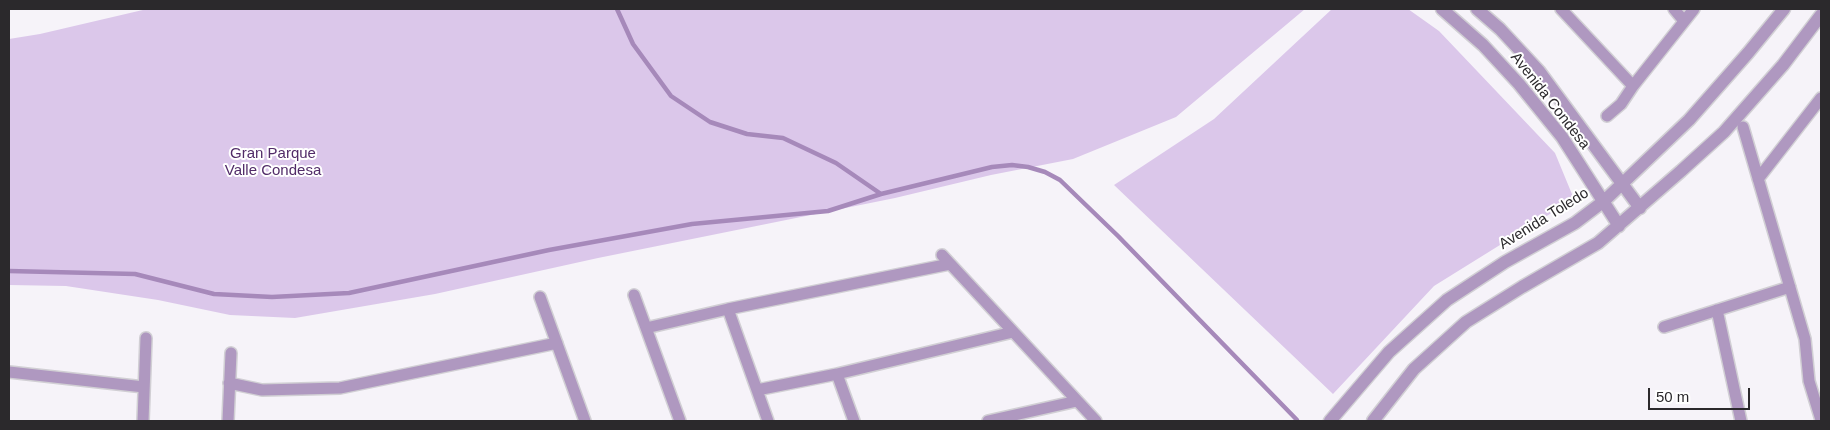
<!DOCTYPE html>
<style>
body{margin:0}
#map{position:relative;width:1830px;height:430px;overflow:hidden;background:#f6f3f9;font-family:Helvetica,sans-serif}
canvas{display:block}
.frame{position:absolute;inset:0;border:10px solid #2b292c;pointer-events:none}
.scale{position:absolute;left:1648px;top:388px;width:102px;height:22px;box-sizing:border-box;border:2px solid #2b292c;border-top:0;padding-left:6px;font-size:15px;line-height:18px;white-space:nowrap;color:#2b292c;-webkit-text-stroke:4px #fff;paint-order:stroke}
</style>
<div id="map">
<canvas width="1830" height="430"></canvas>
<div class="frame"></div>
<div class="scale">50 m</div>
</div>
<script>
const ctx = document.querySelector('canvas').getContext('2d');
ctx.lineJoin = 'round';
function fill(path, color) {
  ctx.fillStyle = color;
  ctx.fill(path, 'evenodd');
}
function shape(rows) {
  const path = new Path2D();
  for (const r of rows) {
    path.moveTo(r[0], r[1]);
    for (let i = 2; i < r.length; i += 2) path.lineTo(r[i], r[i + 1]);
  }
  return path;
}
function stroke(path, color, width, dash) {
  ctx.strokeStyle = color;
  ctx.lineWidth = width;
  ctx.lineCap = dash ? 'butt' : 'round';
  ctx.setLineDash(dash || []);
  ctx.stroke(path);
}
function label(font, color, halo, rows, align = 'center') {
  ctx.font = font + ' Helvetica,sans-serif';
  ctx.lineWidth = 4;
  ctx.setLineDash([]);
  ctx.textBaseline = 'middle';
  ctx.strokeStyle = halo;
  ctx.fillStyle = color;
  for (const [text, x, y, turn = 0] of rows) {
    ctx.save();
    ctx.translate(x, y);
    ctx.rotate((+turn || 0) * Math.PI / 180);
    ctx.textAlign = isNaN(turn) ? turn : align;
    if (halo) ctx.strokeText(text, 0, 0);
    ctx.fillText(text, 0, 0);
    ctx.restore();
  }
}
fill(shape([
 [147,9,1305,9,1176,117,1073,159,991,175,895,198,598,258,435,294,295,318,230,315,158,300,66,286,9,285,9,39,40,34],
 [1332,9,1408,9,1439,31,1555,153,1574,199,1434,286,1333,394,1114,185,1214,119]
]), '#dbc7ea');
stroke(shape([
 [617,9,633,44,671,96,710,122,747,134,783,138,836,163,881,194,992,167,1012,165,1028,167,1045,172,1060,180,1118,236,1297,420],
 [9,271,135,274,214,294,272,297,349,293,549,250,692,224,828,211,881,194]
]), '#a689ba', 4.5);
const minor = shape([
 [1561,9,1633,86],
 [1674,9,1684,21],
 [1607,116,1621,104,1633,86,1694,9],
 [1743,127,1805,339,1809,381,1821,420],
 [1758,179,1821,98],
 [942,255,1096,421],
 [634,295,680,421],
 [540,297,585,421],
 [728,309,768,421],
 [1717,310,1741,421],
 [1664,327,1790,287],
 [646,328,728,309,950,264],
 [9,372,144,387],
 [837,374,854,421],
 [229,383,262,390,340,388,557,343],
 [757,390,837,374,1013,332],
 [143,421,146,338],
 [228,421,231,353],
 [988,421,1077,401]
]);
const tertiary = shape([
 [1442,9,1483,45,1519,84,1562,137,1619,226],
 [1477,9,1500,29,1539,71,1640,208],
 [1330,421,1389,352,1447,300,1505,262,1575,223,1604,201,1689,120,1748,53,1784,9],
 [1373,421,1414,369,1466,322,1522,287,1598,243,1681,171,1724,132,1783,65,1821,15]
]);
stroke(minor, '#d1cfd4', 14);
stroke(tertiary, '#d1cfd4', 15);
stroke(minor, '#af98c0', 11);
stroke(tertiary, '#af98c0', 12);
label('15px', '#2b292c', '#fff', [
 ["Avenida Condesa",1550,101,52],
 ["Avenida Toledo",1544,219,-32]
]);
label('15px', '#512b68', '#fff', [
 ["Gran Parque",273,154],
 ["Valle Condesa",273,171]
]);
</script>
